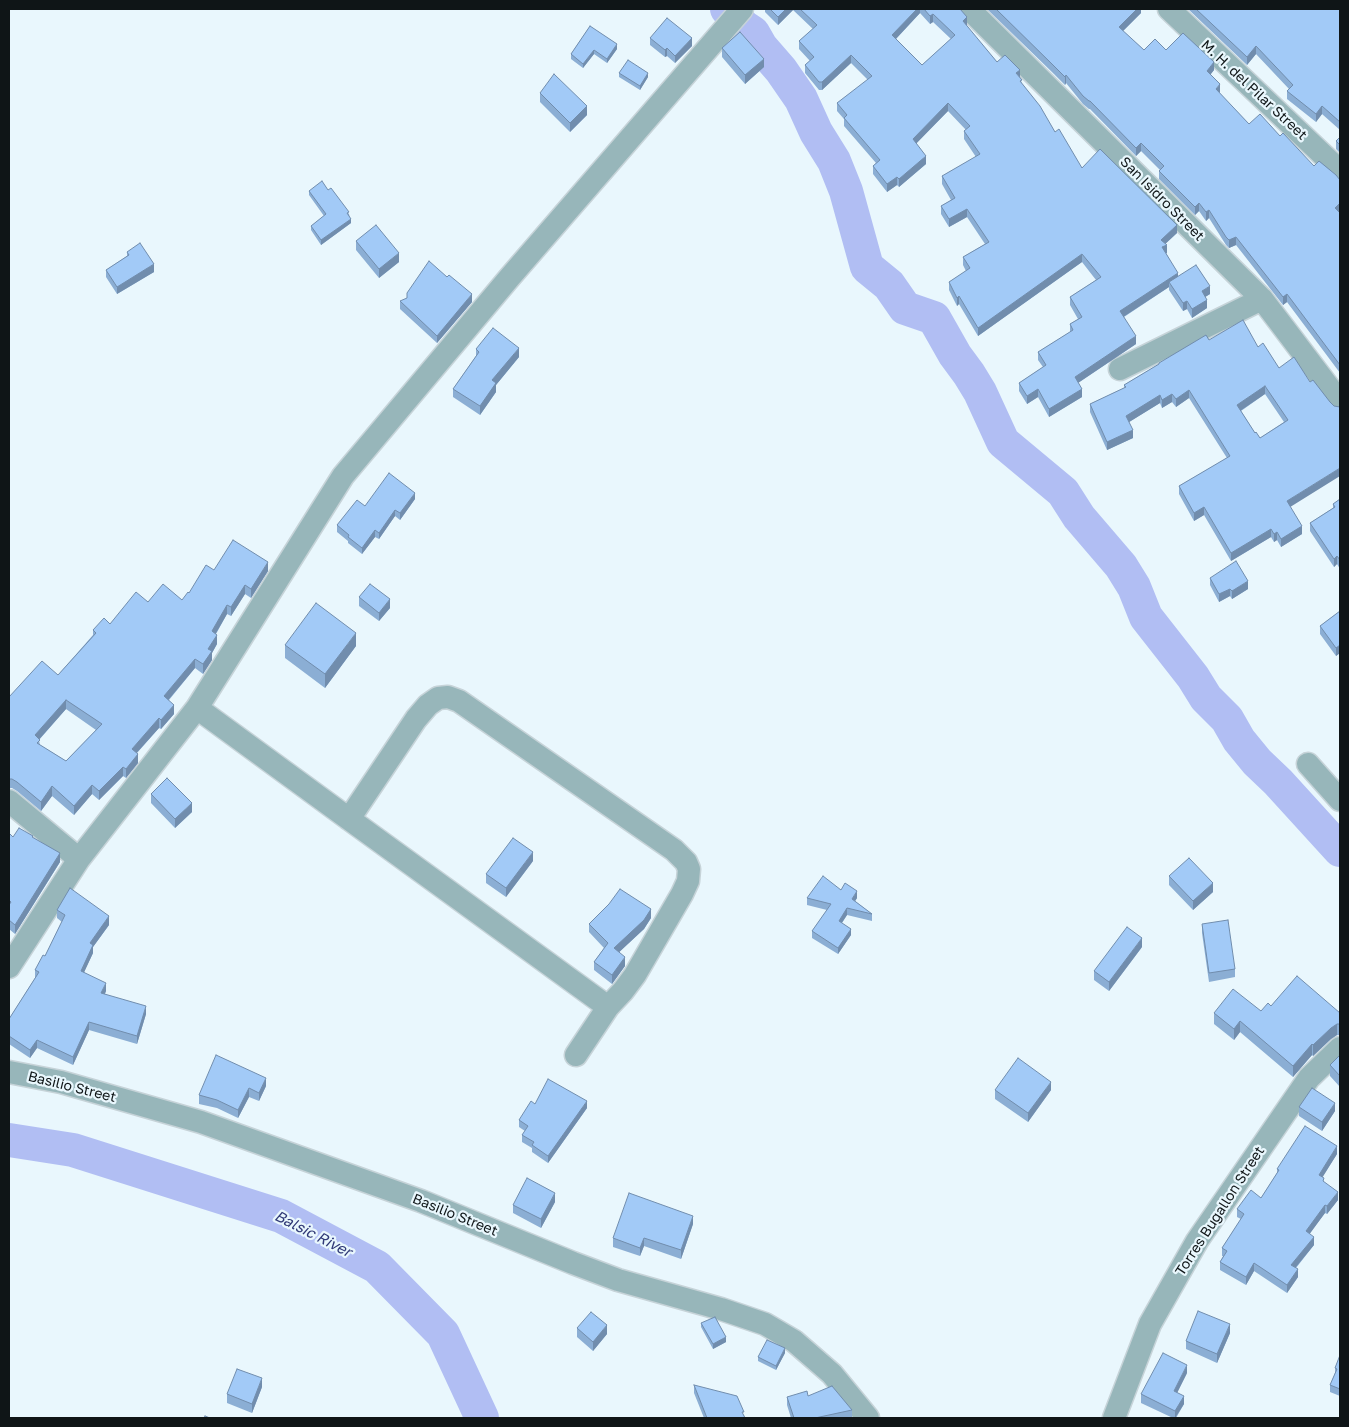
<!DOCTYPE html>
<style>
body{margin:0}
#map{position:relative;width:1349px;height:1427px;overflow:hidden;background:#e9f7fd;font-family:"Golos Text",sans-serif}
canvas{display:block}
.frame{position:absolute;inset:0;border:10px solid #0f1517;pointer-events:none}
</style>
<div id="map">
<canvas width="1349" height="1427"></canvas>
<div class="frame"></div>
</div>
<script>
const ctx = document.querySelector('canvas').getContext('2d');
ctx.lineJoin = 'round';
function shape(rows) {
  const path = new Path2D();
  for (const r of rows) {
    path.moveTo(r[0], r[1]);
    for (let i = 2; i < r.length; i += 2) path.lineTo(r[i], r[i + 1]);
  }
  return path;
}
function stroke(path, color, width, dash) {
  ctx.strokeStyle = color;
  ctx.lineWidth = width;
  ctx.lineCap = dash ? 'butt' : 'round';
  ctx.setLineDash(dash || []);
  ctx.stroke(path);
}
function fill(path, color) {
  ctx.fillStyle = color;
  ctx.fill(path, 'evenodd');
}
function label(font, color, halo, rows, align = 'center') {
  ctx.font = font + ' "Golos Text",sans-serif';
  ctx.lineWidth = 4.5;
  ctx.setLineDash([]);
  ctx.textBaseline = 'middle';
  ctx.strokeStyle = halo;
  ctx.fillStyle = color;
  for (const [text, x, y, turn = 0] of rows) {
    ctx.save();
    ctx.translate(x, y);
    ctx.rotate((+turn || 0) * Math.PI / 180);
    ctx.textAlign = isNaN(turn) ? turn : align;
    if (halo) ctx.strokeText(text, 0, 0);
    ctx.fillText(text, 0, 0);
    ctx.restore();
  }
}
stroke(shape([
 [727,9,744,27,753,33,761,47,781,70,801,99,816,132,834,161,846,191,867,267,889,285,905,308,934,318,955,355,969,374,980,392,1003,442,1063,492,1079,517,1121,566,1134,587,1146,617,1193,677,1206,698,1227,719,1239,740,1257,762,1278,782,1340,850],
 [9,1140,73,1150,281,1216,377,1267,443,1334,482,1418]
]), '#b1bef3', 34);
const minor = shape([
 [969,9,1262,299,1340,402],
 [1169,9,1340,171],
 [1120,369,1262,299],
 [197,708,349,819,608,1007,623,991,635,975,682,894,688,881,689,869,686,862,674,850,459,701,448,697,438,698,428,705,416,719,349,819],
 [1308,764,1340,800],
 [9,801,79,859],
 [9,967,79,859,197,708,343,476,510,277,742,9],
 [576,1055,608,1007],
 [9,1072,61,1082,201,1122,421,1201,573,1263,618,1280,721,1309,765,1324,794,1341,832,1374,868,1418],
 [1114,1418,1150,1324,1197,1241,1309,1078,1340,1048]
]);
stroke(minor, '#c6d3d8', 25);
stroke(minor, '#97b6ba', 22);
fill(shape([
 [765,9,960,9,967,25,966,26,997,62,1020,77,1022,84,1055,132,1082,168,1177,233,1166,243,1167,253,1166,253,1178,276,1210,294,1205,297,1207,308,1192,318,1187,309,1183,311,1169,290,1169,287,1124,317,1136,344,1078,383,1082,397,1049,417,1038,397,1027,404,1019,391,1019,383,1043,367,1038,360,1038,352,1070,332,1070,324,1078,319,1070,305,1070,297,1096,280,1082,262,978,336,959,304,957,306,949,290,949,282,966,271,963,265,963,257,985,244,967,217,949,227,941,214,941,206,951,200,942,184,942,176,976,157,964,139,964,131,966,130,948,111,916,143,926,164,899,187,897,185,887,192,873,174,873,166,876,163,844,126,844,119,837,111,837,103,868,80,851,63,822,90,819,90,805,73,805,65,810,61,799,49,799,41,813,29,793,10,778,25,765,12],
 [920,13,930,24,933,22,951,39,922,65,896,39],
 [987,9,1141,9,1141,13,1123,31,1144,50,1166,50,1214,70,1210,75,1220,92,1219,93,1249,124,1280,136,1314,166,1340,180,1340,211,1339,212,1340,213,1340,373,1287,302,1283,305,1236,245,1229,248,1226,245,1209,218,1206,221,1199,211,1195,215,1159,179,1159,171,1160,170,1141,151,1136,156,1090,109,1089,109,1083,104,1066,83,1065,85,1054,74],
 [1188,9,1340,9,1340,130,1322,114,1316,122,1287,99,1287,91,1289,89,1256,54,1247,65],
 [590,26,617,49,607,63,594,54,583,68,571,59,571,54],
 [650,38,692,46,675,63,667,56,665,57,650,45],
 [722,48,764,67,745,84,722,57],
 [619,73,648,77,640,90,619,77],
 [540,93,587,115,570,132,540,102],
 [1340,137,1340,153,1336,149,1336,141],
 [328,190,349,214,351,223,321,245,311,230,311,226,324,216,309,195,309,191],
 [356,241,399,262,379,278,356,250],
 [127,252,154,272,117,294,106,277,106,270,127,256],
 [400,301,472,302,437,343,400,309],
 [1209,340,1258,347,1279,368,1310,382,1334,406,1290,506,1302,534,1281,547,1277,540,1274,542,1271,537,1231,561,1204,515,1194,521,1179,494,1179,486,1227,458,1189,398,1176,407,1172,402,1162,408,1160,403,1129,422,1133,438,1107,450,1090,412,1090,404,1124,388,1124,385,1159,364,1159,363],
 [1265,394,1284,422,1260,438,1255,433,1241,411],
 [476,349,519,357,496,385,496,392,480,415,453,397,453,389,476,356],
 [415,499,400,520,395,516,379,539,375,537,362,554,348,543,348,541,337,532,337,525,365,506],
 [1340,499,1340,569,1337,564,1334,567,1310,531,1310,523,1333,508,1333,504],
 [214,570,268,571,251,598,245,594,231,616,227,614,216,634,217,644,212,653,212,660,203,674,195,668,169,700,174,714,161,729,159,728,137,753,138,763,126,778,123,776,99,800,92,794,74,815,52,796,41,811,17,791,12,788,9,788,9,697,58,675,93,635,93,630,110,624,148,602,182,600],
 [66,709,96,730,66,761,40,745,39,740],
 [1210,578,1248,589,1232,599,1230,596,1219,602,1210,585],
 [359,597,390,608,379,621,359,606],
 [1340,611,1340,653,1336,656,1320,634,1320,626],
 [285,645,356,646,325,688,285,658],
 [151,794,192,812,175,828,151,803],
 [9,833,13,837,33,838,60,862,15,934,9,929],
 [533,861,506,897,486,883,486,874],
 [1169,876,1213,892,1193,910,1169,885],
 [841,890,857,898,855,901,872,914,872,921,847,915,842,923,851,935,838,954,812,938,812,931,827,910,807,905,807,898],
 [57,910,109,925,93,947,93,953,84,972,106,991,105,994,146,1014,137,1044,89,1030,73,1065,37,1048,30,1058,9,1044,9,1019,35,978,35,970,45,956,62,922,57,918],
 [651,918,644,929,619,952,625,966,612,984,594,970,594,962,604,948,589,932,589,924],
 [1202,924,1235,969,1235,977,1209,982,1202,933],
 [1142,947,1109,991,1094,980,1094,971],
 [1271,1006,1340,1013,1340,1035,1337,1035,1331,1039,1313,1056,1312,1055,1293,1077,1240,1032,1234,1040,1214,1024,1214,1013,1261,1011],
 [1340,1055,1340,1087,1330,1076,1330,1065],
 [266,1086,259,1101,249,1097,238,1118,217,1108,199,1104,199,1095],
 [995,1090,1051,1090,1028,1122,995,1099],
 [535,1104,587,1108,548,1163,532,1152,532,1148,522,1142,522,1135,525,1131,519,1127,519,1120],
 [1299,1107,1335,1111,1322,1131,1299,1116],
 [1337,1154,1322,1177,1324,1182,1338,1200,1327,1214,1325,1213,1309,1234,1314,1245,1296,1268,1298,1277,1287,1293,1254,1271,1246,1285,1220,1270,1220,1262,1223,1256,1222,1256,1222,1248,1241,1219,1237,1217,1237,1209,1261,1198,1277,1173,1277,1169],
 [555,1202,541,1228,513,1213,513,1205],
 [693,1224,681,1259,644,1246,640,1256,613,1247,613,1238],
 [701,1323,726,1342,713,1349,701,1327],
 [577,1328,607,1334,593,1351,577,1337],
 [1230,1333,1217,1363,1186,1349,1186,1341],
 [785,1353,776,1370,758,1361,758,1357],
 [1340,1355,1340,1396,1330,1392,1330,1385,1335,1373,1335,1368],
 [1187,1373,1177,1393,1184,1404,1176,1418,1173,1418,1141,1403,1141,1394],
 [694,1385,744,1415,745,1418,704,1418,694,1393],
 [262,1387,252,1413,227,1403,227,1394],
 [808,1396,852,1410,852,1418,791,1418,787,1405,787,1397]
]), '#8baed4');
fill(shape([
 [786,9,793,9,793,10,778,25,778,17],
 [917,9,920,9,920,13,892,43,892,35],
 [1137,9,1141,9,1141,13,1119,35,1119,27],
 [933,14,933,22,930,24,930,16],
 [967,17,967,25,963,30,963,21],
 [692,38,692,46,675,63,675,56],
 [617,44,617,49,607,63,607,59],
 [1256,46,1256,54,1247,65,1247,57],
 [667,48,667,56,665,57,665,50],
 [594,50,594,54,583,68,583,64],
 [851,55,851,63,822,90,822,82],
 [764,59,764,67,745,84,745,75],
 [1214,62,1214,70,1207,79,1207,71],
 [1020,70,1020,78,1016,73],
 [648,73,648,77,640,90,640,86],
 [1066,75,1066,83,1065,85,1065,77],
 [1220,84,1220,92,1216,97,1216,89],
 [948,103,948,111,913,147,913,139],
 [587,106,587,115,570,132,570,123],
 [1322,106,1322,114,1316,122,1316,114],
 [1141,143,1141,151,1136,156,1136,148],
 [926,156,926,164,899,187,899,179],
 [897,177,897,185,887,192,887,184],
 [1199,203,1199,211,1195,215,1195,207],
 [1340,203,1340,211,1335,216,1335,208],
 [967,209,967,217,949,227,949,219],
 [1209,210,1209,218,1206,221,1206,212],
 [351,219,351,223,321,245,321,240],
 [1177,225,1177,233,1161,248,1161,240],
 [1236,237,1236,245,1229,248,1229,240],
 [1167,245,1167,253,1162,255,1162,247],
 [399,253,399,262,379,278,379,269],
 [1082,254,1082,262,978,336,978,328],
 [154,264,154,272,117,294,117,287],
 [1178,273,1178,281,1169,282,1169,287,1120,319,1120,311],
 [1210,286,1210,294,1202,299,1202,291],
 [472,294,472,302,437,343,437,336],
 [1287,294,1287,302,1283,305,1283,297],
 [959,296,959,304,957,306,957,298],
 [1207,300,1207,308,1192,318,1192,309],
 [1187,301,1187,309,1183,311,1183,303],
 [1136,336,1136,344,1075,385,1075,377],
 [519,348,519,357,496,385,496,392,480,415,480,406,492,380],
 [1265,386,1265,394,1237,413,1237,405],
 [1038,389,1038,397,1027,404,1027,396],
 [1082,389,1082,397,1049,417,1049,409],
 [1189,390,1189,398,1176,407,1176,399],
 [1172,394,1172,402,1162,408,1162,400],
 [1160,395,1160,403,1126,424,1126,416],
 [1133,430,1133,438,1107,450,1107,442],
 [1340,468,1340,476,1287,509,1287,501],
 [415,493,415,499,400,520,400,513],
 [1204,507,1204,515,1194,521,1194,513],
 [395,510,395,516,379,539,379,533],
 [1302,526,1302,534,1281,547,1281,539],
 [1271,529,1271,537,1231,561,1231,553],
 [375,530,375,537,362,554,362,548],
 [1277,532,1277,540,1274,542,1274,534],
 [1337,556,1337,564,1334,567,1334,559],
 [268,562,268,571,251,598,251,589],
 [1248,581,1248,589,1232,599,1232,591],
 [245,585,245,594,231,616,231,607],
 [1230,589,1230,596,1219,602,1219,594],
 [390,599,390,608,379,621,379,613],
 [227,605,227,614,212,640,212,631],
 [356,633,356,646,325,688,325,674],
 [217,635,217,644,212,653,212,660,203,674,203,664,208,649],
 [1340,645,1340,653,1336,656,1336,648],
 [195,659,195,668,164,705,164,696],
 [66,700,66,709,35,744,35,735],
 [174,705,174,714,161,729,161,720],
 [159,718,159,728,132,758,132,749],
 [138,754,138,763,126,778,126,769],
 [123,767,123,776,99,800,99,791],
 [92,785,92,794,74,815,74,806],
 [52,786,52,796,41,811,41,802],
 [192,803,192,812,175,828,175,819],
 [533,852,533,861,506,897,506,888],
 [60,853,60,862,15,934,15,925],
 [1213,883,1213,892,1193,910,1193,901],
 [857,891,857,898,852,906,852,899],
 [847,908,847,915,839,927,839,921],
 [651,909,651,918,644,929,614,957,614,948],
 [109,916,109,925,93,947,93,953,81,979,81,971,90,943],
 [851,929,851,935,838,954,838,948],
 [1142,938,1142,947,1109,991,1109,982],
 [625,957,625,966,612,984,612,975],
 [106,983,106,991,101,1001,101,993],
 [146,1006,146,1014,137,1044,137,1036],
 [1240,1021,1240,1032,1234,1040,1234,1029],
 [89,1022,89,1030,73,1065,73,1057],
 [1337,1024,1337,1035,1331,1039,1313,1056,1313,1045,1331,1028],
 [37,1040,37,1048,30,1058,30,1050],
 [1312,1044,1312,1055,1293,1077,1293,1066],
 [266,1078,266,1086,259,1101,259,1093],
 [1051,1082,1051,1090,1028,1122,1028,1113],
 [249,1088,249,1097,238,1118,238,1110],
 [587,1101,587,1108,548,1163,548,1156],
 [1335,1103,1335,1111,1322,1131,1322,1122],
 [1337,1146,1337,1154,1319,1183,1319,1175],
 [1338,1192,1338,1200,1327,1214,1327,1206],
 [555,1193,555,1202,541,1228,541,1219],
 [1325,1205,1325,1213,1306,1239,1306,1231],
 [693,1216,693,1224,681,1259,681,1250],
 [1314,1237,1314,1245,1291,1273,1291,1265],
 [644,1238,644,1246,640,1256,640,1248],
 [1254,1263,1254,1271,1246,1285,1246,1277],
 [1298,1269,1298,1277,1287,1293,1287,1285],
 [1230,1324,1230,1333,1217,1363,1217,1354],
 [607,1325,607,1334,593,1351,593,1342],
 [726,1337,726,1342,713,1349,713,1344],
 [785,1348,785,1353,776,1370,776,1366],
 [1187,1365,1187,1373,1174,1399,1174,1391],
 [262,1378,262,1387,252,1413,252,1404],
 [1184,1396,1184,1404,1175,1418,1175,1411]
]), '#718dad');
const building = shape([
 [770,9,786,9,778,17,770,9],
 [800,9,917,9,892,35,922,65,955,35,933,14,930,16,924,9,960,9,967,17,963,21,997,62,1005,55,1020,70,1016,73,1022,80,1020,81,1040,106,1055,132,1059,129,1082,168,1100,149,1177,225,1161,240,1167,245,1162,247,1178,273,1120,311,1136,336,1075,377,1082,389,1049,409,1038,389,1027,396,1019,383,1046,365,1038,352,1073,330,1070,324,1082,317,1070,297,1101,277,1082,254,978,328,959,296,957,298,949,282,970,268,963,257,989,242,967,209,949,219,941,206,955,198,942,176,980,154,964,131,970,126,948,103,913,139,926,156,899,179,897,177,887,184,873,166,880,160,844,118,847,115,837,103,872,76,851,55,822,82,819,82,805,65,814,57,799,41,817,25,800,9],
 [996,9,1137,9,1119,27,1144,50,1155,39,1166,50,1183,33,1214,62,1207,71,1220,84,1216,89,1249,124,1260,114,1280,136,1283,133,1314,166,1319,161,1336,175,1340,180,1340,203,1335,208,1340,213,1340,365,1287,294,1283,297,1236,237,1229,240,1226,237,1209,210,1206,212,1199,203,1195,207,1159,171,1164,166,1141,143,1136,148,1090,101,1089,101,1083,96,1066,75,1065,77,1054,66,996,9],
 [1196,9,1340,9,1340,122,1322,106,1316,114,1287,91,1293,85,1256,46,1247,57,1196,9],
 [667,18,692,38,675,56,667,48,665,50,650,38,667,18],
 [590,26,617,44,607,59,594,50,583,64,571,54,590,26],
 [740,32,764,59,745,75,722,48,740,32],
 [628,60,648,73,640,86,619,73,628,60],
 [554,74,587,106,570,123,540,93,554,74],
 [1340,137,1340,145,1336,141,1340,137],
 [322,181,328,190,331,188,349,212,347,213,351,219,321,240,311,226,326,214,309,191,322,181],
 [376,225,399,253,379,269,356,241,376,225],
 [140,243,154,264,117,287,106,270,129,255,127,252,140,243],
 [429,261,447,277,449,275,472,294,437,336,400,301,407,298,407,293,429,261],
 [1196,265,1210,286,1202,291,1207,300,1192,309,1187,301,1183,303,1169,282,1196,265],
 [1243,320,1258,347,1263,343,1279,368,1294,357,1310,382,1313,380,1330,402,1334,406,1340,407,1340,468,1287,501,1302,526,1281,539,1277,532,1274,534,1271,529,1231,553,1204,507,1194,513,1179,486,1230,456,1189,390,1176,399,1172,394,1162,400,1160,395,1126,416,1133,430,1107,442,1090,404,1126,387,1124,385,1159,364,1159,363,1206,335,1209,340,1243,320],
 [1265,386,1288,420,1260,438,1256,432,1255,433,1237,405,1265,386],
 [493,328,519,348,492,380,496,383,480,406,453,389,479,352,476,349,493,328],
 [389,473,415,493,400,513,395,510,379,533,375,530,362,548,348,537,349,535,337,525,357,500,365,506,389,473],
 [1340,499,1340,560,1337,556,1334,559,1310,523,1335,507,1333,504,1340,499],
 [233,540,268,562,251,589,245,585,231,607,227,605,212,631,217,635,208,649,212,651,203,664,195,659,164,696,174,705,161,720,159,718,132,749,138,754,126,769,123,767,99,791,92,785,74,806,52,786,41,802,17,782,12,779,9,779,9,697,42,661,58,675,96,633,93,630,104,618,110,624,136,592,148,602,163,584,182,600,188,592,189,593,206,565,214,570,233,540],
 [66,700,102,724,66,761,37,743,40,740,35,735,66,700],
 [1236,561,1248,581,1232,591,1230,589,1219,594,1210,578,1236,561],
 [370,584,390,599,379,613,359,597,370,584],
 [316,603,356,633,325,674,285,645,316,603],
 [1340,611,1340,645,1336,648,1320,626,1340,611],
 [167,778,192,803,175,819,151,794,167,778],
 [19,828,33,836,32,837,60,853,15,925,9,920,9,905,11,902,9,900,9,833,13,837,19,828],
 [513,838,533,852,506,888,486,874,513,838],
 [1189,858,1213,883,1193,901,1169,876,1189,858],
 [823,876,841,890,845,883,857,891,852,899,872,914,847,908,839,921,851,929,838,948,812,931,831,904,807,898,823,876],
 [70,888,109,916,90,943,93,945,81,971,106,983,101,993,146,1006,137,1036,89,1022,73,1057,37,1040,30,1050,9,1036,9,1019,39,972,35,970,43,955,45,956,65,915,57,910,70,888],
 [620,889,651,909,644,920,614,948,625,957,612,975,594,962,608,943,589,924,609,904,620,889],
 [1228,920,1235,969,1209,973,1202,924,1228,920],
 [1127,927,1142,938,1109,982,1094,971,1127,927],
 [1297,976,1340,1013,1340,1024,1337,1024,1331,1028,1313,1045,1312,1044,1293,1066,1240,1021,1234,1029,1214,1013,1233,989,1261,1011,1268,1003,1271,1006,1297,976],
 [216,1055,266,1078,259,1093,249,1088,238,1110,217,1100,199,1095,216,1055],
 [1340,1055,1340,1076,1330,1065,1340,1055],
 [1018,1058,1051,1082,1028,1113,995,1090,1018,1058],
 [548,1079,587,1101,548,1156,532,1145,534,1142,522,1135,528,1126,519,1120,531,1101,535,1104,548,1079],
 [1312,1088,1335,1103,1322,1122,1299,1107,1312,1088],
 [1305,1126,1337,1146,1319,1175,1324,1178,1323,1181,1338,1192,1327,1206,1325,1205,1306,1231,1314,1237,1291,1265,1298,1269,1287,1285,1254,1263,1246,1277,1220,1262,1227,1251,1222,1248,1244,1214,1237,1209,1251,1190,1261,1198,1279,1170,1277,1169,1305,1126],
 [527,1178,555,1193,541,1219,513,1205,527,1178],
 [629,1193,693,1216,681,1250,644,1238,640,1248,613,1238,629,1193],
 [1198,1311,1230,1324,1217,1354,1186,1341,1198,1311],
 [591,1312,607,1325,593,1342,577,1328,591,1312],
 [715,1317,726,1337,713,1344,701,1323,715,1317],
 [767,1340,785,1348,776,1366,758,1357,767,1340],
 [1163,1353,1187,1365,1174,1391,1184,1396,1175,1411,1141,1394,1163,1353],
 [1340,1355,1340,1389,1330,1385,1337,1369,1335,1368,1340,1355],
 [237,1369,262,1378,252,1404,227,1394,237,1369],
 [694,1385,737,1396,744,1412,742,1412,745,1418,707,1418,694,1385],
 [832,1386,852,1410,815,1418,794,1418,787,1397,807,1391,808,1396,832,1386],
 [205,1416,210,1418,204,1418,205,1416]
]);
fill(building, '#a2caf7');
stroke(building, '#718dad', 1);
label('14px', '#0f1517', '#e9f7fd', [
 ["M. H. del Pilar Street",1254,90,43],
 ["San Isidro Street",1162,199,45],
 ["Basilio Street",72,1087,14],
 ["Torres Bugallon Street",1220,1211,-57],
 ["Basilio Street",455,1215,22]
]);
label('italic 15px', '#303977', '#e9f7fd', [
 ["Balsic River",313,1234,27]
]);
</script>
